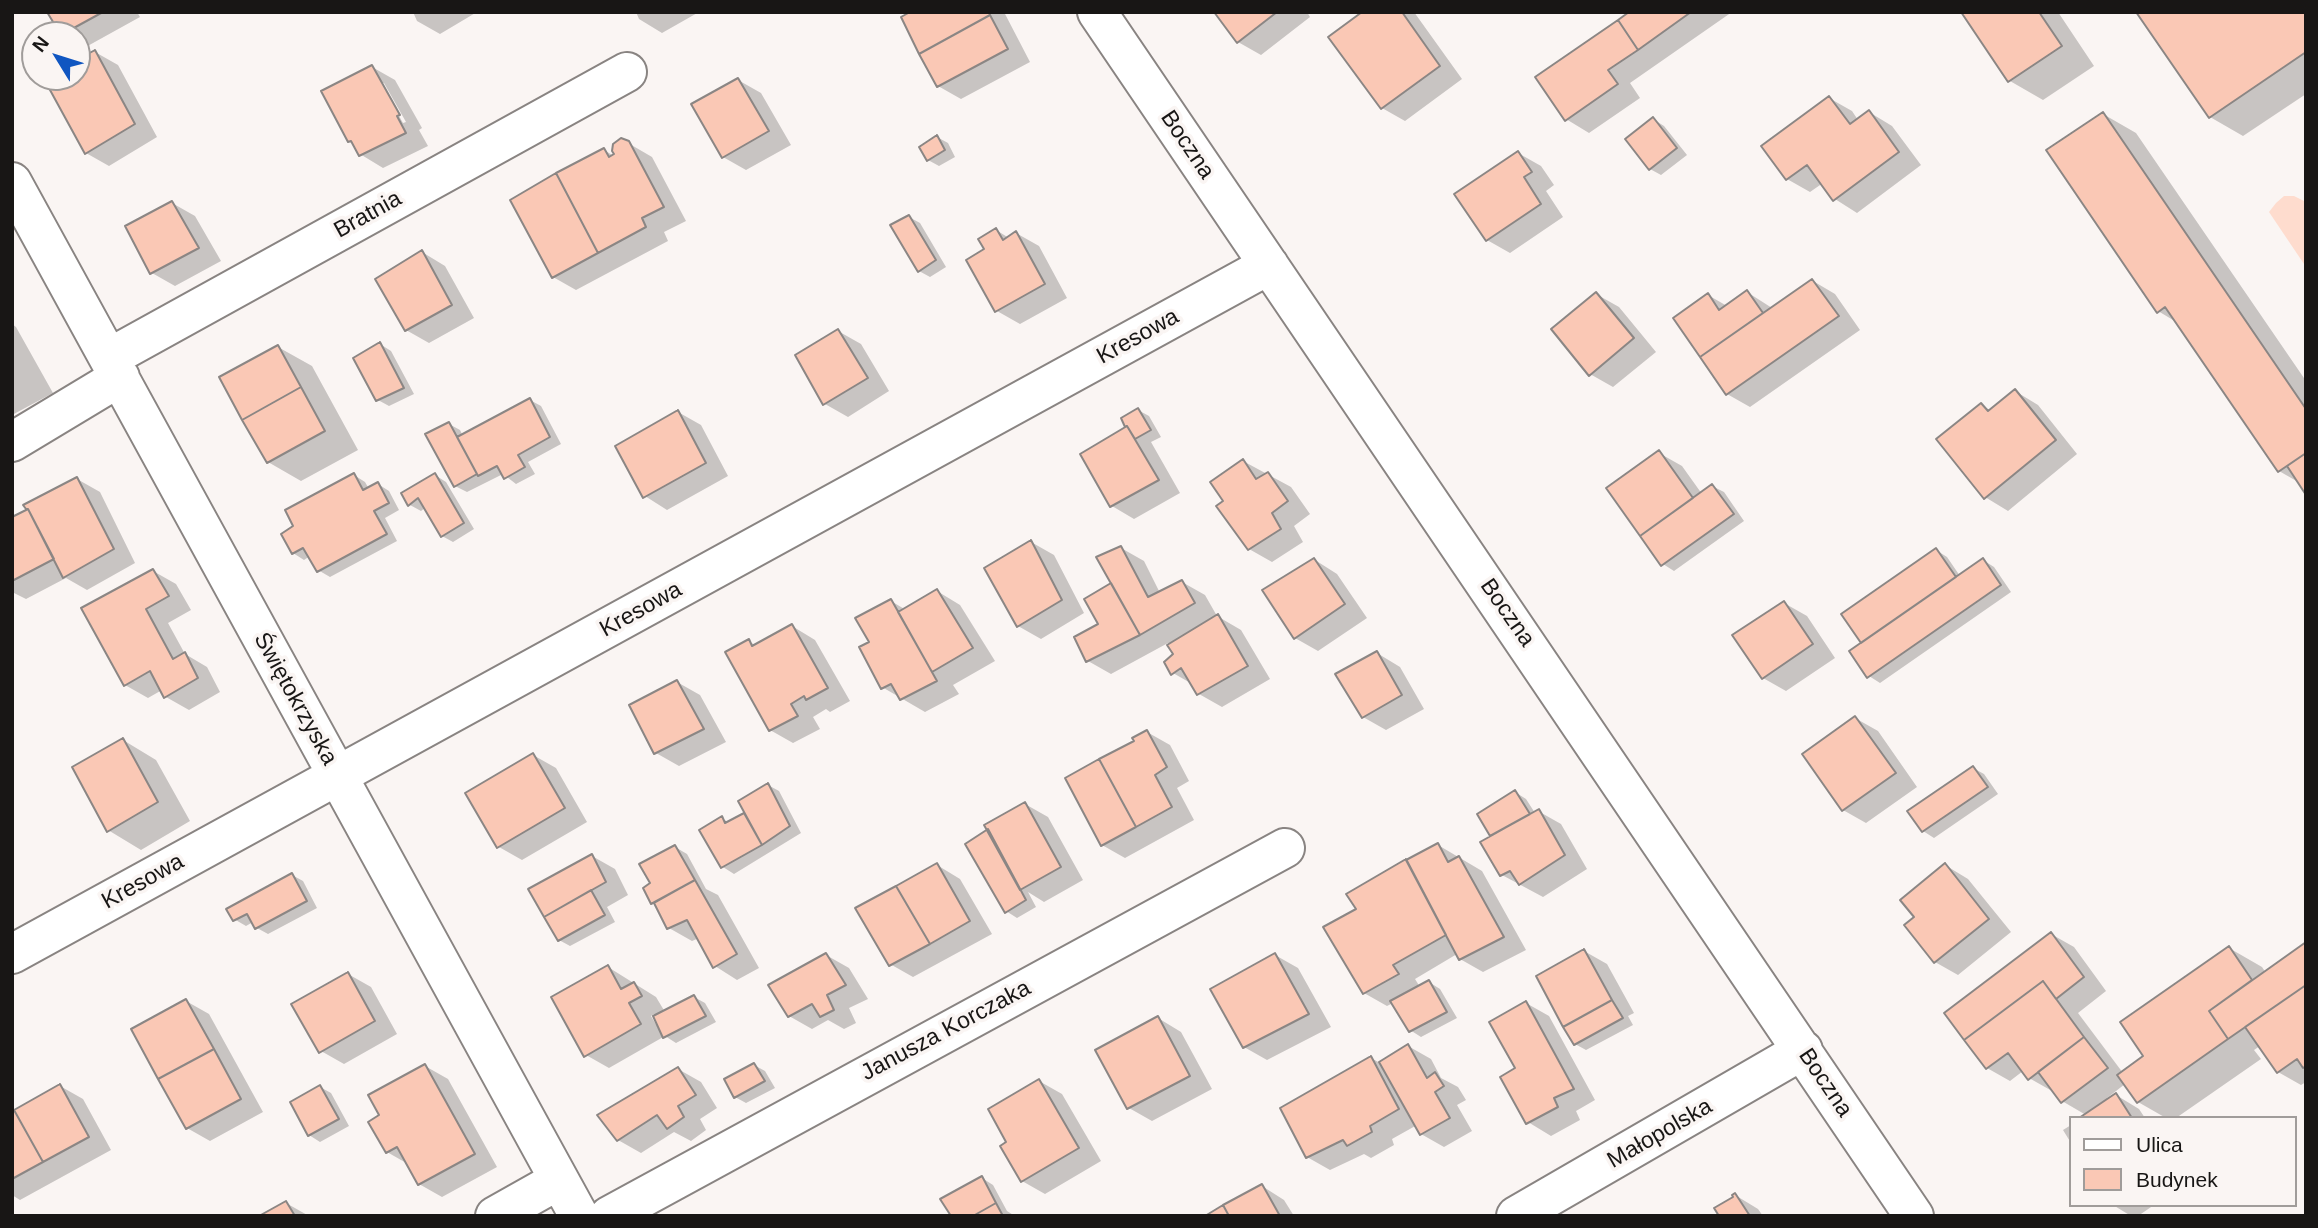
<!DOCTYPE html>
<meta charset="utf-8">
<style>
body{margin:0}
#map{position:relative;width:2318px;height:1228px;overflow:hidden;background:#faf5f3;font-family:Helvetica,sans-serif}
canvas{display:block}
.frame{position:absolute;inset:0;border:14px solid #181615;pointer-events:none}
.legend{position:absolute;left:2069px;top:1116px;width:228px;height:91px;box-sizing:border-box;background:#faf5f3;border:2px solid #a09c9a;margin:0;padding:9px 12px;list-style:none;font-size:21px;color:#181615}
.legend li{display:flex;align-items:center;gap:14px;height:35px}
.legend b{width:35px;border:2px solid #a09c9a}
.north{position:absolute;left:21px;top:21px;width:70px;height:70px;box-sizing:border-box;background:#faf5f3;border:2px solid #a09c9a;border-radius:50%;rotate:308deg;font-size:19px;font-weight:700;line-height:28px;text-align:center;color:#181615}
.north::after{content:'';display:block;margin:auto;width:24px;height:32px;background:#1056c1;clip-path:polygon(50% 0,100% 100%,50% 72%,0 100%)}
</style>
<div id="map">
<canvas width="2318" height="1228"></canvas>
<div class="frame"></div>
<ul class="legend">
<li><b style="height:9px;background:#fff"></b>Ulica</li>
<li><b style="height:19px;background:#fac8b5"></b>Budynek</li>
</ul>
<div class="north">N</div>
</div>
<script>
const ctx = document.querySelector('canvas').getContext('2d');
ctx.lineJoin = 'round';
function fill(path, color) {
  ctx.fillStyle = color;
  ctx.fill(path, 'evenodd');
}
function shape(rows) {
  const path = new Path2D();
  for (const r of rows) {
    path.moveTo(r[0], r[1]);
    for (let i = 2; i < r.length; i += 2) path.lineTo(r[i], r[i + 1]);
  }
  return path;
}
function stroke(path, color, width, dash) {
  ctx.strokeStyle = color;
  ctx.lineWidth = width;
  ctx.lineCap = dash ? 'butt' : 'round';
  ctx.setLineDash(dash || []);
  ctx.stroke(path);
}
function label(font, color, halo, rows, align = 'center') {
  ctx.font = font + ' Helvetica,sans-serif';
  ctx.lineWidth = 7;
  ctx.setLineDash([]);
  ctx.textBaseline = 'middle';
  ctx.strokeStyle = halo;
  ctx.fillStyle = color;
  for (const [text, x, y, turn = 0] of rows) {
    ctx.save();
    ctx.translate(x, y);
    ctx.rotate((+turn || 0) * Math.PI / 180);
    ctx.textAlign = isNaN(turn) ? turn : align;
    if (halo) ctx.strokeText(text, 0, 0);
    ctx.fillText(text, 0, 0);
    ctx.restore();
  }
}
fill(shape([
 [2284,196,2294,196,2306,202,2306,267,2269,212,2276,203]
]), '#fedcce');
fill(shape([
 [49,12,137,12,140,17,84,48,77,43,77,35,61,34],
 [413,12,477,12,440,34,417,21],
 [636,12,699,12,662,33,639,19],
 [914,12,1004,12,1030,62,961,99,938,86],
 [1216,12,1307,12,1310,17,1261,55,1238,42],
 [1364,12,1414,12,1462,79,1405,121,1382,108],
 [1632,12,1732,12,1630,83,1640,98,1589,133,1566,119],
 [1963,12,2058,12,2094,66,2043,100,2010,81],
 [2306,12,2306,94,2243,136,2210,117],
 [95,52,118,65,157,137,109,166,86,153,51,77,77,77,77,62],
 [372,67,395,80,422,128,419,130,428,146,383,168,360,154,354,143,350,141],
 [380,83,384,83,406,122,403,123],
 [738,80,761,93,791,145,746,170,723,157],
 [1829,98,1852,111,1858,120,1869,112,1892,126,1921,165,1857,213,1835,199,1823,183,1810,192,1787,179],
 [2103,114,2136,133,2306,381,2306,492,2300,483,2279,471,2178,323,2158,311],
 [1653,119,1664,126,1687,155,1661,175,1650,169],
 [937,137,948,143,955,157,939,166,928,160],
 [628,143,652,157,686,221,664,232,668,241,576,290,553,277,604,150,614,156],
 [1518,153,1541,166,1554,185,1546,191,1563,217,1510,253,1487,240],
 [172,203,195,216,221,261,175,286,152,273],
 [909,217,920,223,946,267,930,277,919,271],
 [996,230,1009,238,1016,233,1039,246,1067,298,1020,324,997,311,987,249],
 [422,252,445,266,474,318,429,343,406,330],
 [1813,281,1835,294,1860,330,1750,407,1727,394,1675,319,1708,295,1727,306,1747,292,1772,308],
 [1596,294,1619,307,1656,352,1613,387,1590,374],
 [12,324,16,327,53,393,12,415],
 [838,331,861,344,889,391,848,417,825,404],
 [380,344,391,351,414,394,389,406,378,400],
 [278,347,312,366,358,450,301,481,268,462],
 [2015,391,2038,405,2077,454,2008,511,1985,497,1982,405,1991,411],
 [530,400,541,406,561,444,528,462,535,474,516,484,503,474,467,492,455,486,449,424,460,430,463,436],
 [1138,410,1149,416,1161,437,1151,442,1180,493,1134,519,1112,506,1127,428,1123,418],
 [678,412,701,425,728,476,667,510,645,496],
 [1659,453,1682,466,1702,494,1712,486,1724,492,1744,521,1674,571,1663,564],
 [1243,461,1291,487,1310,514,1294,526,1303,542,1272,562,1249,549,1225,502],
 [354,475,365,482,369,489,378,484,389,491,399,510,385,518,397,541,330,577,318,570,310,556,304,560,293,553],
 [435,475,446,482,474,529,453,542,442,536,426,507,421,511,410,505],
 [77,479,100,492,135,563,87,590,66,578,26,599,12,592,12,519,28,510,26,505],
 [1031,542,1054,555,1084,613,1041,639,1018,626],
 [1121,548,1144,561,1160,593,1182,582,1205,595,1217,616,1241,630,1270,679,1222,707,1199,694,1194,685,1173,673,1175,655,1168,643,1111,674,1088,661,1076,638,1101,624,1114,584],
 [1936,550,1947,557,1960,576,1983,560,1994,567,2011,592,1880,683,1869,676,1864,643],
 [1315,560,1337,574,1367,618,1318,651,1295,638],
 [153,571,176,584,191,610,168,623,185,654,207,667,220,692,189,710,166,697,162,690,148,698,125,685],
 [937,591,960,605,995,661,953,685,959,694,925,712,882,687,872,643,891,601,906,610],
 [1784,603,1807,616,1835,658,1786,691,1763,678],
 [792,626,815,640,850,701,830,712,826,709,813,717,820,729,793,743,770,730,749,641,756,646],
 [1377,653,1400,667,1424,709,1386,730,1363,717],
 [677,682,700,695,726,742,679,766,656,753,631,706],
 [1855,718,1878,731,1917,787,1866,823,1843,810],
 [1147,732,1170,745,1189,781,1177,788,1194,820,1125,858,1102,845,1136,742],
 [123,740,156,760,190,821,141,850,108,830],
 [533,755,556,768,587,822,522,860,499,847],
 [1973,768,1984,774,1998,794,1934,838,1923,831],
 [768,785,779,791,801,833,734,874,723,867,722,818,729,823,747,814],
 [1515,792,1526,799,1535,813,1538,811,1561,824,1587,869,1543,897,1502,875,1492,835],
 [1025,804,1048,817,1083,880,1044,902,1028,892,1036,907,1017,918,1006,911],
 [1438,845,1482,871,1526,950,1483,972,1460,959,1457,954,1415,979,1420,987,1429,982,1440,989,1457,1018,1421,1037,1410,1030,1393,1003,1387,1006,1364,993,1359,910],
 [675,847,687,854,706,889,718,895,759,968,737,980,715,966,699,938,692,941,669,928,658,906,653,903,645,889,653,884],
 [592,856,615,869,628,895,607,907,615,922,570,946,559,940],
 [937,865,960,879,992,934,913,977,890,964],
 [1945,865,1968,879,2011,932,1958,975,1935,962,1916,917],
 [292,875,303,881,317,908,268,934,257,928,253,922,246,926,234,919],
 [2051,934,2074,947,2106,991,2078,1013,2123,1073,2146,1057,2229,948,2262,967,2266,973,2306,945,2306,1082,2301,1085,2278,1072,2260,1046,2254,1050,2261,1059,2176,1118,2166,1118,2138,1102,2125,1084,2107,1098,2108,1101,2116,1095,2139,1109,2145,1118,2082,1118,2086,1115,2062,1101,2054,1090,2052,1091,2029,1078,2023,1071,2010,1081,1987,1068],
 [1584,951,1607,964,1634,1013,1628,1016,1633,1025,1586,1050,1575,1044],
 [826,955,849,968,868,999,849,1008,856,1023,844,1029,828,1020,812,1029,789,1016],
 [1275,955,1298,968,1331,1027,1267,1060,1244,1047],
 [608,967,656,997,665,1012,694,997,705,1003,716,1022,676,1043,665,1036,609,1068,586,1055],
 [654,1014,660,1026,658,1028,651,1016],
 [348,974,371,987,397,1034,344,1064,321,1051],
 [186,1001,209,1014,263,1112,210,1141,187,1128],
 [1526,1003,1549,1016,1595,1100,1576,1111,1580,1120,1551,1136,1528,1122,1517,1069],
 [1158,1018,1181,1032,1212,1089,1152,1121,1129,1108],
 [1408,1046,1431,1059,1441,1078,1458,1087,1466,1100,1457,1105,1472,1131,1444,1147,1421,1134,1417,1125,1392,1139,1394,1145,1371,1158,1364,1154,1330,1170,1307,1157,1371,1058,1380,1063],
 [754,1065,765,1071,775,1088,746,1103,735,1097],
 [425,1066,448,1079,497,1167,442,1197,419,1184,408,1164,387,1152,381,1116],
 [678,1069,701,1082,717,1108,700,1119,706,1130,691,1141,674,1132,641,1153,618,1140],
 [1039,1081,1062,1094,1101,1161,1045,1194,1022,1181,1008,1142],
 [60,1086,83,1099,111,1150,20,1200,12,1195,12,1113],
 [320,1087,331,1093,349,1126,320,1142,309,1135],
 [2071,1125,2071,1143,2063,1130],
 [982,1178,993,1185,1007,1211,1015,1216,953,1216],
 [1262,1186,1284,1200,1294,1216,1210,1216],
 [1735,1195,1758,1209,1763,1216,1721,1216],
 [286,1203,309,1216,263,1216],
 [2113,1205,2154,1205,2138,1216,2131,1216]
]), '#0003');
const building = shape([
 [47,12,103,12,61,35,47,12],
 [910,12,989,12,990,15,919,54,901,17,910,12],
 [1214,12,1277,12,1237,43,1214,12],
 [1362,12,1402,12,1440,66,1381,109,1328,37,1362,12],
 [1629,12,1691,12,1638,50,1618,20,1629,12],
 [1961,12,2039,12,2062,46,2008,82,1961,12],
 [2136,12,2306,12,2306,52,2209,118,2136,12],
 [990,15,1008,49,937,87,919,54,990,15],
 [1618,20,1638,50,1608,70,1618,84,1565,121,1535,77,1618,20],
 [95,50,135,124,85,154,44,79,48,77,77,77,77,60,95,50],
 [372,65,400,115,397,116,406,133,359,156,351,141,348,142,321,91,372,65],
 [738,78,769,131,722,158,691,104,738,78],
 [1829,96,1850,124,1869,110,1899,152,1833,201,1807,165,1786,180,1761,146,1829,96],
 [2103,112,2306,409,2306,453,2278,472,2165,307,2157,313,2046,150,2103,112],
 [1653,117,1677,148,1649,170,1625,139,1653,117],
 [937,135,945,150,927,161,919,147,937,135],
 [621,138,629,141,664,207,642,218,646,227,598,253,556,173,604,148,609,157,614,154,612,151,613,144,621,138],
 [1518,151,1532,172,1524,177,1541,204,1486,241,1454,194,1518,151],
 [556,173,598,253,552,278,510,200,556,173],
 [172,201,199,248,150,274,125,226,172,201],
 [909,215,936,260,918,272,890,225,909,215],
 [996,228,1003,240,1016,231,1045,284,995,312,966,260,984,249,978,239,996,228],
 [422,250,452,305,405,331,375,279,422,250],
 [1812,279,1839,316,1726,395,1700,357,1812,279],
 [1747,290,1763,313,1700,357,1673,318,1708,293,1719,310,1747,290],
 [1596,292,1634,338,1589,376,1551,329,1596,292],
 [838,329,868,378,823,405,795,355,838,329],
 [380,342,404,388,376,401,353,358,380,342],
 [278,345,301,387,242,420,219,377,278,345],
 [301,387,325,431,267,463,242,420,301,387],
 [2015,389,2056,440,1984,499,1936,439,1981,403,1988,411,2015,389],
 [530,398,550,437,518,455,525,467,504,479,497,466,478,476,457,437,530,398],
 [1138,408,1151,430,1135,439,1127,426,1125,427,1121,418,1138,408],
 [678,410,706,463,643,498,615,446,678,410],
 [449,422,477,474,454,487,425,434,449,422],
 [1127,426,1159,480,1110,507,1080,454,1127,426],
 [1659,450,1693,498,1640,536,1606,488,1659,450],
 [2306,453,2306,495,2287,466,2306,453],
 [1243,459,1256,479,1268,472,1288,501,1272,513,1281,529,1248,550,1216,506,1223,501,1210,482,1243,459],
 [354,473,363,490,378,482,389,503,374,511,387,534,317,572,303,548,292,554,281,534,293,526,285,510,354,473],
 [435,473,464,523,441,537,418,498,408,506,401,493,435,473],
 [77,477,114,549,63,578,28,509,26,509,23,505,77,477],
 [1712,484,1734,514,1661,566,1640,536,1712,484],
 [28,509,54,559,12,581,12,517,28,509],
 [1031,540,1062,600,1017,627,984,568,1031,540],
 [1121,546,1148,597,1182,580,1195,603,1140,635,1096,557,1121,546],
 [1936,548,1956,577,1861,643,1841,614,1936,548],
 [1314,558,1345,604,1294,639,1262,590,1314,558],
 [1983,558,2001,585,1867,678,1849,651,1983,558],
 [153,569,169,596,146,609,173,659,185,652,198,678,164,698,150,671,124,686,81,608,153,569],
 [1111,583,1140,635,1086,662,1074,637,1098,624,1084,599,1111,583],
 [937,589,973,648,932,672,898,612,937,589],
 [891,599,937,681,900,700,891,684,881,689,859,647,869,642,855,618,891,599],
 [1784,601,1813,644,1762,679,1732,635,1784,601],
 [1218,614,1248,666,1197,695,1181,668,1171,675,1164,662,1173,654,1167,645,1218,614],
 [792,624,828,688,806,700,804,696,791,704,798,716,769,731,725,652,749,639,752,646,792,624],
 [1377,651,1402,695,1362,718,1335,674,1377,651],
 [677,680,704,729,654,754,629,705,677,680],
 [1855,716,1896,773,1842,811,1802,754,1855,716],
 [1147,730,1167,767,1155,775,1172,807,1136,827,1099,759,1134,741,1132,738,1147,730],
 [123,738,158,802,107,832,72,767,123,738],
 [533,753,565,808,497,848,465,793,533,753],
 [1099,759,1136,827,1101,846,1065,778,1099,759],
 [1973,766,1988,787,1922,832,1907,811,1973,766],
 [768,783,790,826,762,845,738,801,768,783],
 [1515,790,1530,814,1490,836,1477,814,1515,790],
 [1025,802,1061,867,1020,890,984,825,1025,802],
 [1539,809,1565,855,1519,885,1510,871,1500,876,1480,842,1539,809],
 [744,813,762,845,721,868,699,830,722,816,725,823,744,813],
 [988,829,1026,900,1005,913,965,844,988,829],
 [1438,843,1448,862,1459,856,1504,937,1459,960,1406,860,1438,843],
 [675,845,695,880,651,904,643,888,650,883,639,864,675,845],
 [592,854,606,882,544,917,528,889,592,854],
 [1406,859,1446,935,1393,965,1399,974,1363,994,1323,927,1356,909,1346,894,1406,859],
 [937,863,970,921,930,944,896,886,937,863],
 [1945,863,1989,919,1934,963,1904,925,1914,917,1900,900,1945,863],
 [292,873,307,901,255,929,247,914,233,921,226,909,292,873],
 [695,880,737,954,713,968,687,920,667,929,654,903,695,880],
 [896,886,930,944,889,966,855,908,896,886],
 [591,890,605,915,558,941,544,917,591,890],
 [2051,932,2084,977,2056,999,2043,981,1964,1040,1944,1013,2051,932],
 [2306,942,2306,985,2228,1039,2209,1011,2306,942],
 [2229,946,2252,980,2209,1011,2228,1039,2137,1103,2117,1075,2143,1056,2120,1022,2229,946],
 [1584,949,1612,1000,1563,1027,1536,976,1584,949],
 [826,953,846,985,827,995,834,1010,820,1017,812,1004,788,1017,768,985,826,953],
 [1275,953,1309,1014,1243,1048,1210,989,1275,953],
 [608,965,621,989,634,982,642,996,629,1003,641,1024,584,1057,551,997,608,965],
 [348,972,375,1021,319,1053,291,1004,348,972],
 [1429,980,1447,1012,1409,1032,1390,1001,1429,980],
 [2043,981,2084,1037,2028,1080,2008,1053,1986,1069,1964,1040,2043,981],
 [2306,985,2306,1066,2303,1068,2297,1059,2277,1073,2245,1027,2306,985],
 [694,995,706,1016,663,1038,653,1016,694,995],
 [186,999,214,1049,158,1079,131,1029,186,999],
 [1612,1000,1623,1018,1574,1045,1563,1027,1612,1000],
 [1526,1001,1574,1089,1554,1098,1558,1107,1526,1124,1500,1077,1515,1068,1489,1022,1526,1001],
 [1158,1016,1190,1076,1127,1109,1095,1050,1158,1016],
 [2084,1037,2108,1068,2061,1103,2038,1072,2084,1037],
 [1408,1044,1427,1078,1435,1072,1444,1086,1435,1092,1450,1118,1420,1135,1379,1062,1408,1044],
 [214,1049,241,1099,186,1129,158,1079,214,1049],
 [1371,1056,1399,1109,1370,1126,1372,1132,1347,1146,1343,1140,1306,1158,1280,1108,1371,1056],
 [754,1063,765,1081,734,1098,724,1079,754,1063],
 [425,1064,475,1154,418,1185,397,1147,386,1153,368,1122,379,1115,368,1095,425,1064],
 [678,1067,696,1095,678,1106,684,1117,667,1129,657,1115,617,1141,597,1115,678,1067],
 [1039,1079,1079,1148,1021,1182,1000,1146,1006,1142,988,1109,1039,1079],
 [60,1084,89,1137,43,1162,14,1110,60,1084],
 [320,1085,339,1119,308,1136,290,1102,320,1085],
 [2116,1093,2132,1118,2079,1118,2116,1093],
 [14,1110,43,1162,12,1179,12,1111,14,1110],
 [982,1176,996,1203,973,1216,951,1216,940,1199,982,1176],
 [1262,1184,1280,1216,1229,1216,1223,1205,1262,1184],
 [1735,1193,1750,1216,1719,1216,1714,1208,1733,1197,1732,1195,1735,1193],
 [286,1201,295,1216,259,1216,286,1201],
 [996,1203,1003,1216,973,1216,996,1203],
 [1223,1205,1229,1216,1205,1216,1223,1205]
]);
fill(building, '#fac8b5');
stroke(building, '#8b8684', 2);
const minor = shape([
 [1097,12,1914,1216],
 [12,182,579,1216],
 [109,358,627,72],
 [12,442,120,377],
 [12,954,1269,265],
 [495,1216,559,1180],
 [609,1216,1285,848],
 [1516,1216,1803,1050]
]);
stroke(minor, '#898482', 42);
stroke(minor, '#fff', 38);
label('23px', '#181615', '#faf5f3', [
 ["Boczna",1187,145,56],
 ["Bratnia",368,215,-29],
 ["Kresowa",1138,337,-29],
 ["Kresowa",641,610,-29],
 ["Boczna",1507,613,55],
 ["Świętokrzyska",295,699,61],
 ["Kresowa",143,882,-29],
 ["Janusza Korczaka",946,1031,-28],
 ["Boczna",1825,1083,56],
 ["Małopolska",1660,1134,-30]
]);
</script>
